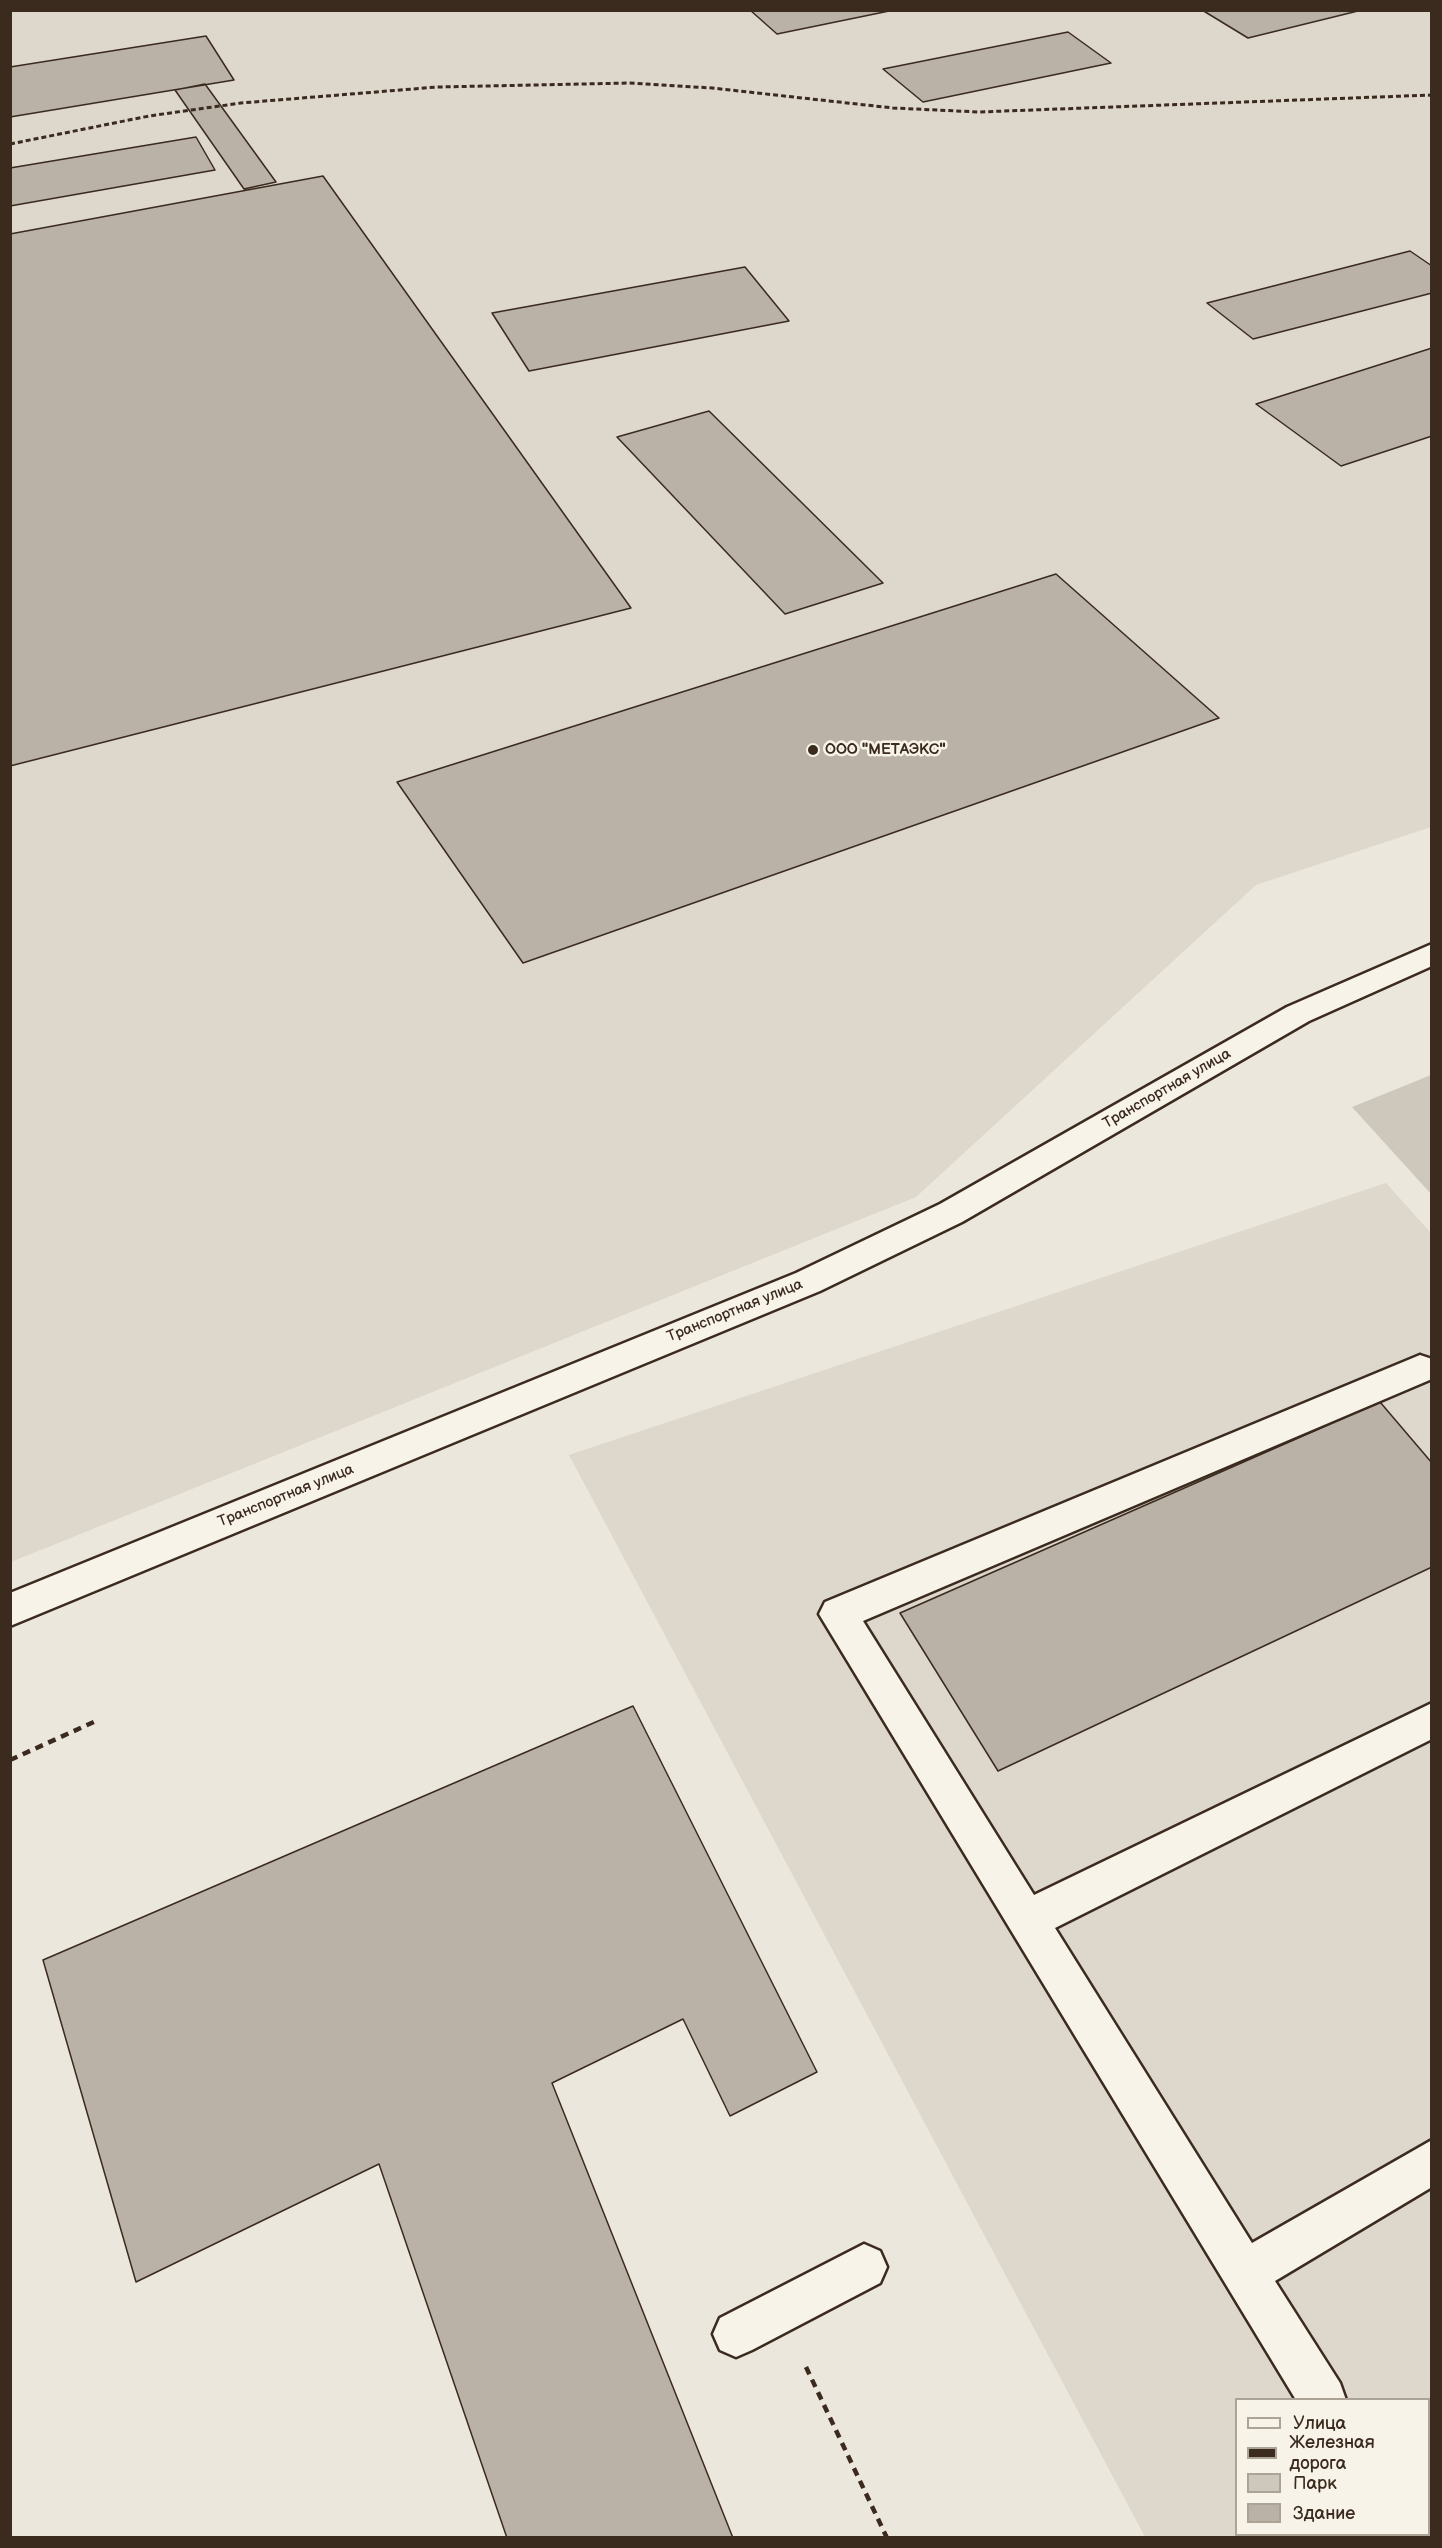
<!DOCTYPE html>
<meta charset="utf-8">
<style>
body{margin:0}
#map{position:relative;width:1442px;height:2548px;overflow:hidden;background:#ece7dc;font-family:"Balsamiq Sans",sans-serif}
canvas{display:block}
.frame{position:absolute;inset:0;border:12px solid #3b2a1e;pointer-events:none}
.legend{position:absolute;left:1235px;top:2398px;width:195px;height:138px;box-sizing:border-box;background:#f7f3e8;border:2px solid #aca397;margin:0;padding:8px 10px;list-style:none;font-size:18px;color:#3b2a1e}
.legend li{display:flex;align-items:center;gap:12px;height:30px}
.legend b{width:30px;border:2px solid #aca397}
</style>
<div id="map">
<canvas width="1442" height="2548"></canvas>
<div class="frame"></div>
<ul class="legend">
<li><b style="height:8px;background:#f7f3e8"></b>Улица</li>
<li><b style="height:8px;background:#3b2a1e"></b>Железная дорога</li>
<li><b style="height:16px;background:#cec8bc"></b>Парк</li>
<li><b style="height:16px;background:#bab2a7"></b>Здание</li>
</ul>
</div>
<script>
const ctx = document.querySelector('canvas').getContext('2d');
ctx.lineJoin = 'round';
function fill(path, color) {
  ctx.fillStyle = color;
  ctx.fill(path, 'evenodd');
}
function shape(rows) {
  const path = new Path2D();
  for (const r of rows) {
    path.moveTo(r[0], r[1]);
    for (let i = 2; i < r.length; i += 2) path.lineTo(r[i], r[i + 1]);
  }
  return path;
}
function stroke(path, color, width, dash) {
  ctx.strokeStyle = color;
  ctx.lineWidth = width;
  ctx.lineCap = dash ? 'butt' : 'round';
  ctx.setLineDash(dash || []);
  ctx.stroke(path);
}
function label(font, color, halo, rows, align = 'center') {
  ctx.font = font + ' "Balsamiq Sans",sans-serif';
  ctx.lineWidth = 5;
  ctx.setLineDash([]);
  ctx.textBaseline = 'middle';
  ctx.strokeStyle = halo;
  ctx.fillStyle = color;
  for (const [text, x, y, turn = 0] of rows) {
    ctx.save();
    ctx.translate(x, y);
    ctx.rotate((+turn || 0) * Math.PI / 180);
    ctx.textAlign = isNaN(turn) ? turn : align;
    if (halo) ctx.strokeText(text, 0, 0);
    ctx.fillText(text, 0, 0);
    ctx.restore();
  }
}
fill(shape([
 [11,11,1431,11,1431,827,1256,885,916,1197,11,1562],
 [1386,1183,1431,1233,1431,2537,1145,2537,569,1455],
 [1236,2400,1428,2400,1428,2534,1236,2534]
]), '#ddd7cc');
fill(shape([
 [1431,1075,1431,1194,1352,1107]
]), '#cec8bc');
const building = shape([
 [750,10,894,10,777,34,750,10],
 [1202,10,1362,10,1248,38,1202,10],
 [1068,32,1111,63,923,102,883,69,1068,32],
 [206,36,234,80,10,117,10,67,206,36],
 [205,84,276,182,244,189,175,90,205,84],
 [196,137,215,170,10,206,10,168,196,137],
 [323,176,631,608,10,766,10,234,323,176],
 [1410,251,1432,266,1432,293,1253,339,1207,303,1410,251],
 [745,267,789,321,529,371,492,313,745,267],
 [1432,348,1432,436,1341,466,1256,404,1432,348],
 [709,411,883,583,785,614,617,437,709,411],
 [1056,574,1219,718,523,963,397,782,1056,574],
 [1380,1402,1432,1463,1432,1567,998,1771,900,1613,1380,1402],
 [633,1706,817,2072,730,2116,683,2019,552,2083,733,2538,507,2538,379,2164,136,2282,43,1960,633,1706]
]);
fill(building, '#bab2a7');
stroke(building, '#3b2a1e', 1.5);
const minor = shape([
 [1432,944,1432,966,1309,1021,962,1222,820,1291,10,1626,10,1593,796,1273,940,1204,1287,1007,1432,944],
 [1420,1355,1432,1359,1432,1379,863,1621,1034,1895,1432,1703,1432,1739,1055,1928,1252,2243,1432,2140,1432,2187,1275,2281,1340,2383,1346,2400,1296,2400,819,1614,825,1602,1420,1355],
 [864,2244,880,2251,887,2267,880,2283,752,2350,736,2357,720,2350,713,2334,720,2318,864,2244],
 [1428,2529,1432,2538,1383,2538,1382,2534,1428,2534,1428,2529]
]);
stroke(minor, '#3b2a1e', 5);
stroke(shape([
 [10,1760,96,1721],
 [806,2367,887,2538]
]), '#3b2a1e', 4.5, [8, 6]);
fill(minor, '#f7f3e8');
stroke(shape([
 [10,144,149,116,241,103,437,87,629,83,712,88,893,108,979,112,1432,95]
]), '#3b2a1e', 3, [5, 3]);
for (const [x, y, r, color] of [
 [813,750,6,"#3b2a1e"]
]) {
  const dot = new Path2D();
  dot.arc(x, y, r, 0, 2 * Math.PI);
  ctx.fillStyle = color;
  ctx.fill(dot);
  stroke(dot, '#f7f3e8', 2);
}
label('bold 15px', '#3b2a1e', '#f7f3e8', [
 ["ООО \"МЕТАЭКС\"",825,750]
], 'left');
label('15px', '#3b2a1e', '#f7f3e8', [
 ["Транспортная улица",1167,1089,-30],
 ["Транспортная улица",735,1311,-22],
 ["Транспортная улица",286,1496,-22]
]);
</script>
